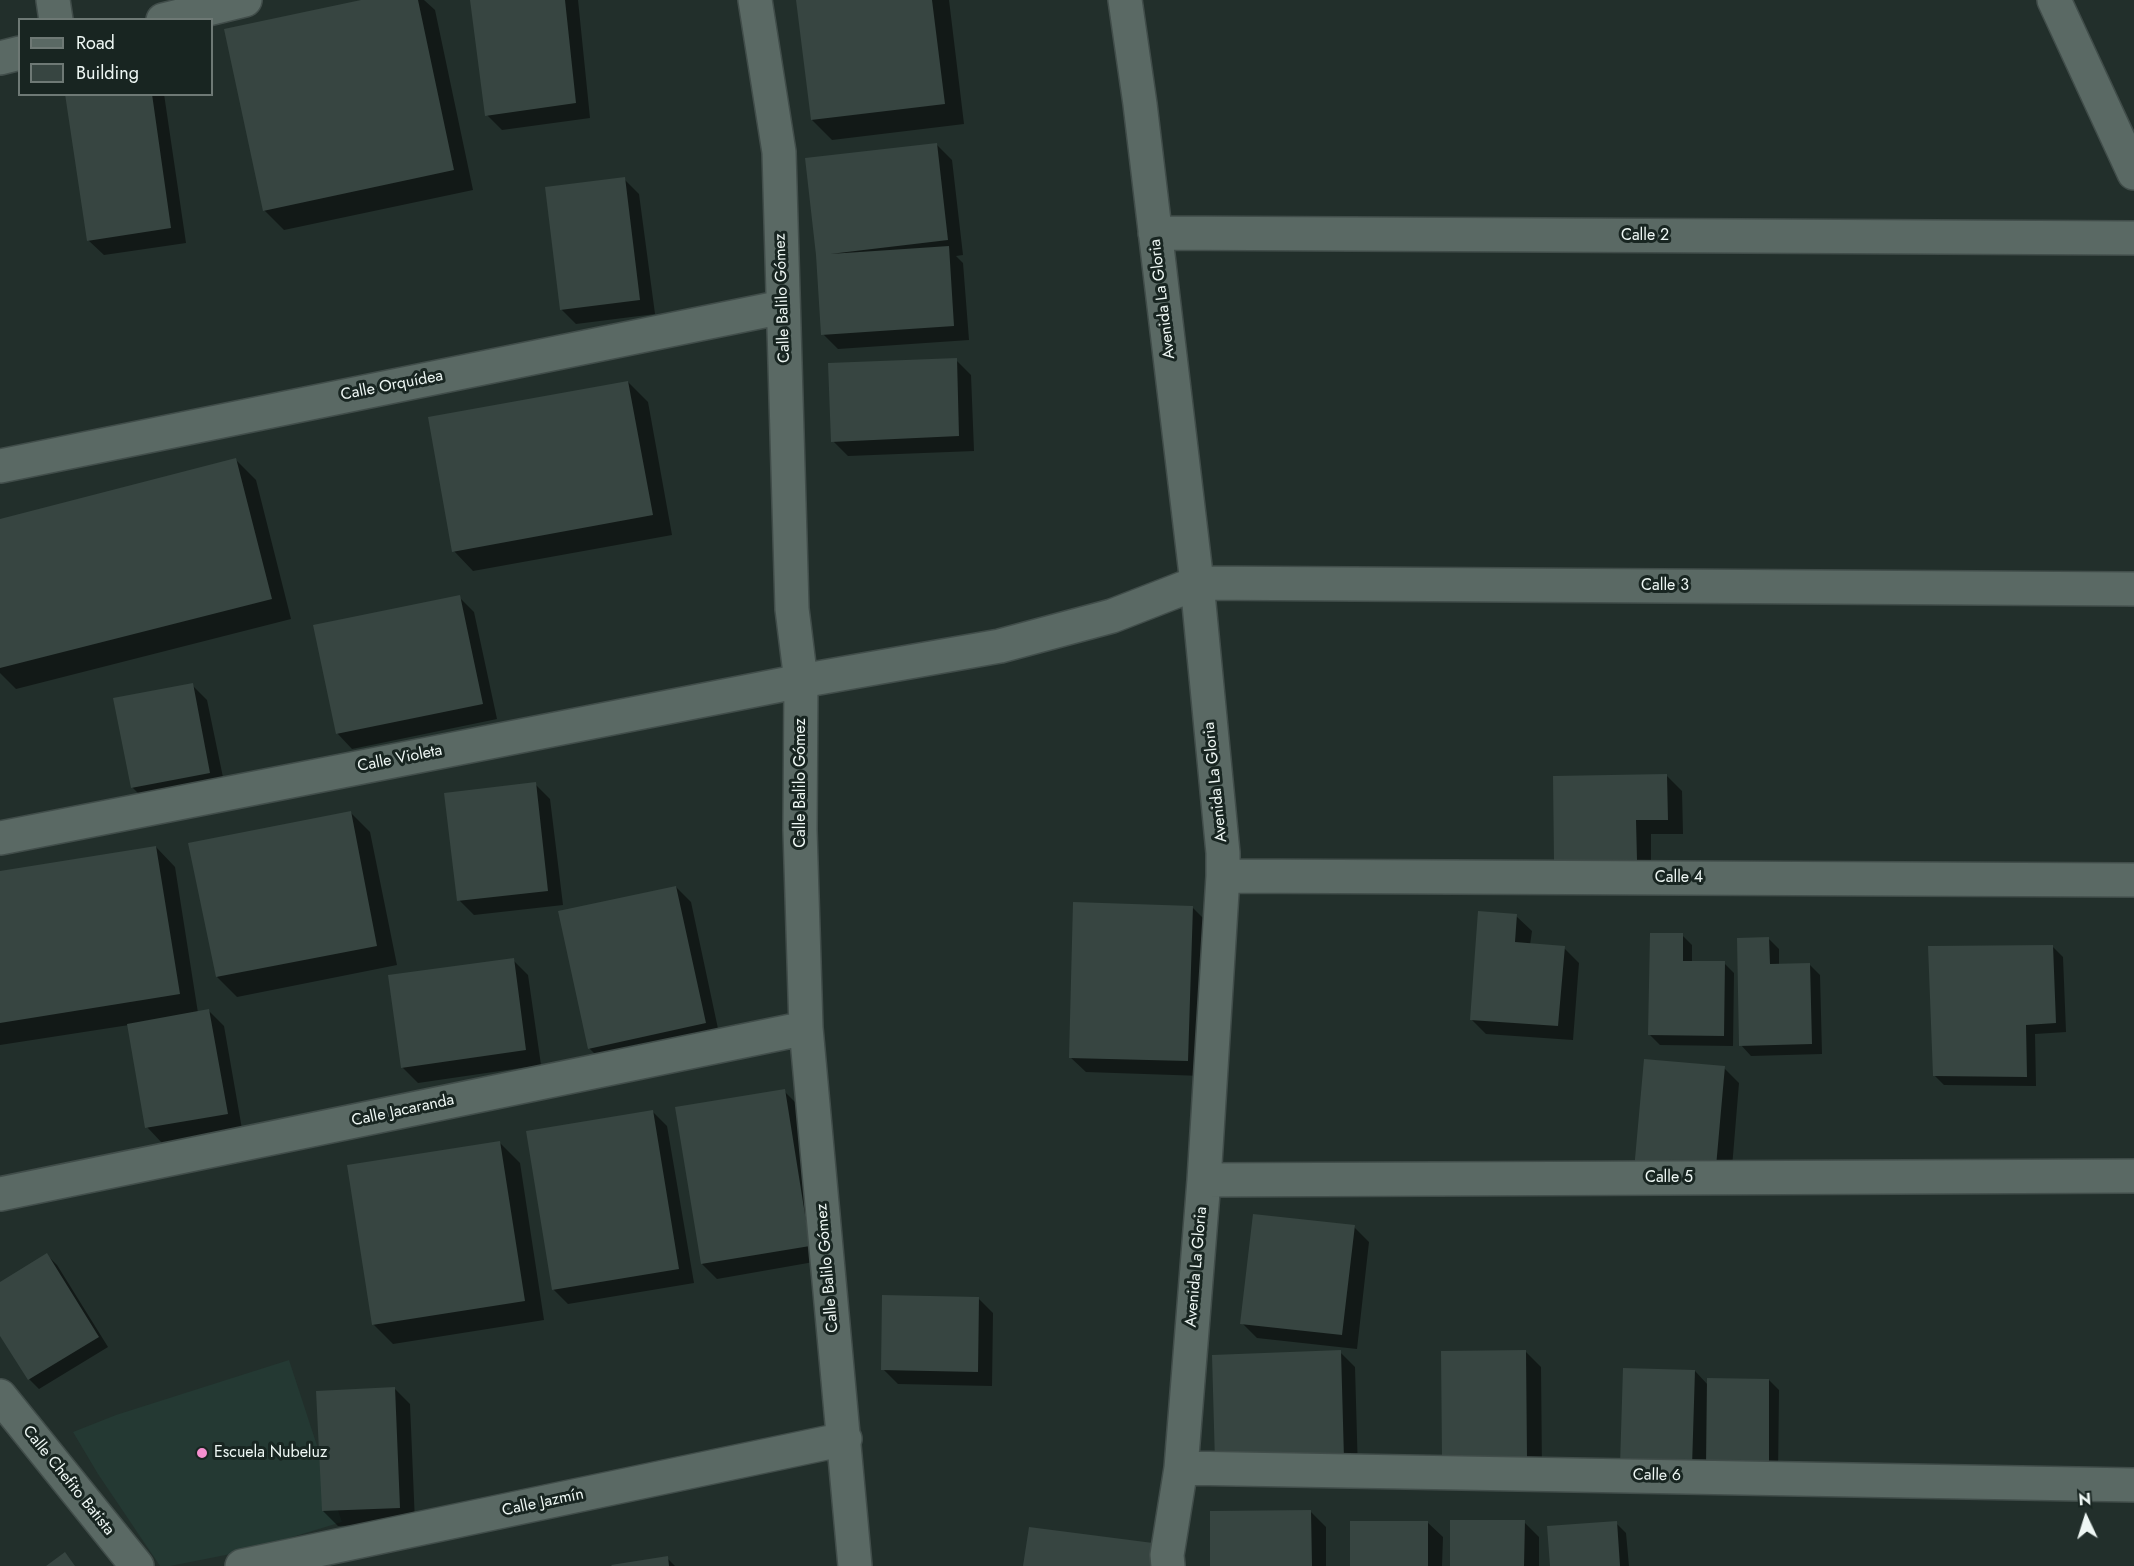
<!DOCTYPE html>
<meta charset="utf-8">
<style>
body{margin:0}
#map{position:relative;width:2134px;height:1566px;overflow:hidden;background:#222f2b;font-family:Jost,sans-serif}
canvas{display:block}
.legend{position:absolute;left:18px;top:18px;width:195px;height:78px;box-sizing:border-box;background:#182521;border:2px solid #6e7975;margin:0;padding:8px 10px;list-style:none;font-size:18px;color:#eef7f4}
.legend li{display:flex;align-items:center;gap:12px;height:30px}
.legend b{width:30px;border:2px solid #6e7975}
.north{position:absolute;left:2056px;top:1488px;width:60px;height:60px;-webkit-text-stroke:4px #182521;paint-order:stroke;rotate:356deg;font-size:16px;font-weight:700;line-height:24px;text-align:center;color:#eef7f4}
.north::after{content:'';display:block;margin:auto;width:21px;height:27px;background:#eef7f4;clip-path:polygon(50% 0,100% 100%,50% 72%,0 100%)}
</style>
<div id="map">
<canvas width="2134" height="1566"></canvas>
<ul class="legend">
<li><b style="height:8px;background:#5a6964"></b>Road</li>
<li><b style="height:16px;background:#374541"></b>Building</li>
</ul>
<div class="north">N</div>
</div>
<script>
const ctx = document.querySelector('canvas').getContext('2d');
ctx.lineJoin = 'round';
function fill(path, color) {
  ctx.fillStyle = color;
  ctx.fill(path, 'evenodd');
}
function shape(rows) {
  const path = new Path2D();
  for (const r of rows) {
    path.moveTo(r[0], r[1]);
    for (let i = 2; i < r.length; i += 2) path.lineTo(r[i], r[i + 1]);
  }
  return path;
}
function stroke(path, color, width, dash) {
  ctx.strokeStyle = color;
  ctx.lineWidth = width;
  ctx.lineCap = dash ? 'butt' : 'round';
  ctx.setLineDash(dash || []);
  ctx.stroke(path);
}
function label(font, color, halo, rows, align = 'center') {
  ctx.font = font + ' Jost,sans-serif';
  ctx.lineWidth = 6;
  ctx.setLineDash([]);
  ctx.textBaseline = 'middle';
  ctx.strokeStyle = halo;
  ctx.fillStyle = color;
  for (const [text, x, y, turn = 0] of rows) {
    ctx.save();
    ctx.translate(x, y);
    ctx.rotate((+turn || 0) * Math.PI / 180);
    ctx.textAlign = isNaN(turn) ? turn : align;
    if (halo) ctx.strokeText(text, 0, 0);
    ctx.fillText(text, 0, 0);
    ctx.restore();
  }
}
fill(shape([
 [289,1360,342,1522,246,1551,170,1566,160,1566,98,1474,73,1432,116,1415]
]), '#243933');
fill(shape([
 [369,0,424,0,435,10,473,190,284,230,264,210],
 [471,0,578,0,590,118,502,130,487,115],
 [798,0,949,0,964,124,832,140,812,120],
 [67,94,164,94,186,243,104,255,88,240],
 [937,145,952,160,963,255,956,256,963,263,969,340,838,349,823,334,817,255],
 [624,179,639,194,655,314,576,324,561,309],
 [956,360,971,375,974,451,848,456,833,441],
 [628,382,648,402,672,535,473,571,454,551],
 [236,460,256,480,291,619,16,689,0,673,0,520],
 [459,597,474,612,497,719,352,749,337,733],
 [192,685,207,700,225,787,147,802,132,787],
 [1667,776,1682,791,1683,834,1651,834,1651,875,1571,876],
 [535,784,550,799,563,905,474,915,459,900],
 [350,812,370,832,397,965,237,997,217,977],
 [156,847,175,867,198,1013,209,1011,224,1026,242,1129,162,1143,147,1127,129,1025,0,1045,0,872],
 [676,887,691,902,720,1038,604,1063,589,1048],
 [1192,907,1208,923,1203,1076,1086,1072,1070,1057],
 [1516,916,1532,931,1530,945,1564,948,1579,963,1573,1040,1486,1034,1471,1019],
 [1682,935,1692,945,1692,962,1724,963,1734,973,1733,1046,1660,1045,1650,1035],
 [1769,939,1779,949,1779,965,1810,965,1820,975,1822,1054,1751,1056,1741,1045],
 [2053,947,2063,957,2066,1032,2035,1034,2036,1086,1944,1085,1934,1075],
 [513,960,528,975,541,1065,418,1083,402,1067],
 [1724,1068,1739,1083,1730,1192,1651,1185],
 [784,1091,799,1106,825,1260,717,1279,702,1264],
 [652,1111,667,1126,694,1283,568,1304,553,1289],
 [500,1143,520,1163,544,1320,393,1344,373,1324],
 [1354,1227,1369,1242,1357,1349,1257,1338,1242,1323],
 [47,1255,57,1265,108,1347,39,1389,29,1379,0,1333,0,1284],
 [978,1298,993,1313,992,1386,898,1384,883,1369],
 [1340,1352,1355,1367,1358,1473,1232,1477],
 [1526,1352,1541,1367,1542,1472,1459,1473],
 [1695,1371,1708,1385,1769,1380,1779,1390,1778,1476,1636,1479],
 [395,1389,410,1404,415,1523,338,1526,323,1511],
 [1311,1512,1326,1527,1326,1566,1211,1566],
 [1427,1522,1443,1537,1442,1566,1351,1566],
 [1524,1522,1539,1537,1539,1566,1451,1566],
 [1616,1523,1626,1533,1629,1566,1552,1566],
 [667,1558,675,1566,613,1566]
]), '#0007');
fill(shape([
 [361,0,418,0,454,170,263,211,224,29],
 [470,0,565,0,576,103,485,116],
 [796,0,932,0,945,104,811,120],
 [65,94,152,94,171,228,87,241],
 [937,143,948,240,830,254,949,246,954,326,821,335,816,255,805,158],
 [625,177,640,300,560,310,545,187],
 [957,358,959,436,831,442,828,363],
 [628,381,653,515,452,552,428,417],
 [236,458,272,599,0,668,0,519],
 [460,595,483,704,336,734,313,625],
 [193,683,210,773,131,788,113,698],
 [1667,774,1668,820,1636,820,1637,860,1554,862,1553,776],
 [536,782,548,891,457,901,444,793],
 [351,811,377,946,216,977,188,843],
 [156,846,180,994,0,1023,0,871],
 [676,886,706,1023,588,1049,558,911],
 [1073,902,1193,906,1188,1061,1069,1058],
 [1478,911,1517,914,1515,942,1565,946,1558,1026,1470,1020],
 [1650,933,1683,933,1683,961,1725,961,1724,1036,1648,1035],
 [1769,937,1770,964,1810,963,1812,1044,1739,1046,1737,938],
 [2053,945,2056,1023,2026,1025,2027,1077,1933,1076,1928,946],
 [514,958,526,1050,401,1068,388,975],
 [209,1009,228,1114,145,1128,127,1024],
 [1644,1059,1725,1066,1715,1178,1634,1170],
 [785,1089,810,1246,701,1264,675,1107],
 [653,1110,679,1269,552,1290,526,1131],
 [500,1141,525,1301,372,1325,347,1165],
 [1253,1214,1355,1225,1342,1335,1240,1324],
 [47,1253,99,1337,28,1380,0,1336,0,1282],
 [882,1295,979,1297,978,1372,881,1370],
 [1341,1350,1344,1459,1215,1463,1212,1355],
 [1526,1350,1527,1458,1442,1459,1441,1351],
 [1623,1368,1695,1370,1692,1467,1620,1465],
 [1707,1378,1769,1379,1769,1467,1706,1466],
 [395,1387,400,1508,322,1511,316,1391],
 [1311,1510,1312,1566,1210,1566,1210,1511],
 [1450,1520,1525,1520,1524,1566,1450,1566],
 [1350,1521,1428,1521,1428,1566,1350,1566],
 [1617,1521,1620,1566,1550,1566,1547,1526],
 [1029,1527,1153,1543,1153,1566,1023,1566],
 [65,1552,75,1566,46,1566],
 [668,1556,669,1566,612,1566,611,1565]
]), '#374541');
const minor = shape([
 [53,0,56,20],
 [755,0,779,152,792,609,801,681,800,830,806,1028,855,1566],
 [1125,0,1140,104,1197,583,1223,853,1223,876,1204,1180,1181,1468,1167,1555,1168,1566],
 [2054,0,2134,173],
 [163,20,245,0],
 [0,58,20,53],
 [1155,233,2134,238],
 [0,466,783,307],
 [0,838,801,681,1000,646,1112,616,1197,583,2134,589],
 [1223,876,2134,880],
 [1204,1180,2134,1176],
 [0,1194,806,1028],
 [0,1396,137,1566],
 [1181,1468,2134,1485],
 [242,1566,845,1439]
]);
stroke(minor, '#414d4a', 36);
stroke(minor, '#5a6964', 33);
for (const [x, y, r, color] of [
 [202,1453,6,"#f690d0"]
]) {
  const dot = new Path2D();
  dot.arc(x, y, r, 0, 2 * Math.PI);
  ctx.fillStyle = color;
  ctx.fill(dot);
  stroke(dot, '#182521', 2);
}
label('16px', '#eef7f4', '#182521', [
 ["Calle 2",1645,236],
 ["Calle Balilo Gómez",783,298,-92],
 ["Avenida La Gloria",1163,299,-97],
 ["Calle Orquídea",392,386,-11],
 ["Calle 3",1665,586],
 ["Calle Violeta",400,759,-11],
 ["Avenida La Gloria",1216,782,-96],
 ["Calle Balilo Gómez",801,783,-90],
 ["Calle 4",1679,878],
 ["Calle Jacaranda",403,1111,-12],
 ["Calle 5",1669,1178],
 ["Avenida La Gloria",1197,1267,-85],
 ["Calle Balilo Gómez",828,1268,-95],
 ["Calle 6",1657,1476,1],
 ["Calle Chefito Batista",68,1481,51],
 ["Calle Jazmín",543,1503,-12]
]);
label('16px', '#eef7f4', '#182521', [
 ["Escuela Nubeluz",214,1453]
], 'left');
</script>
